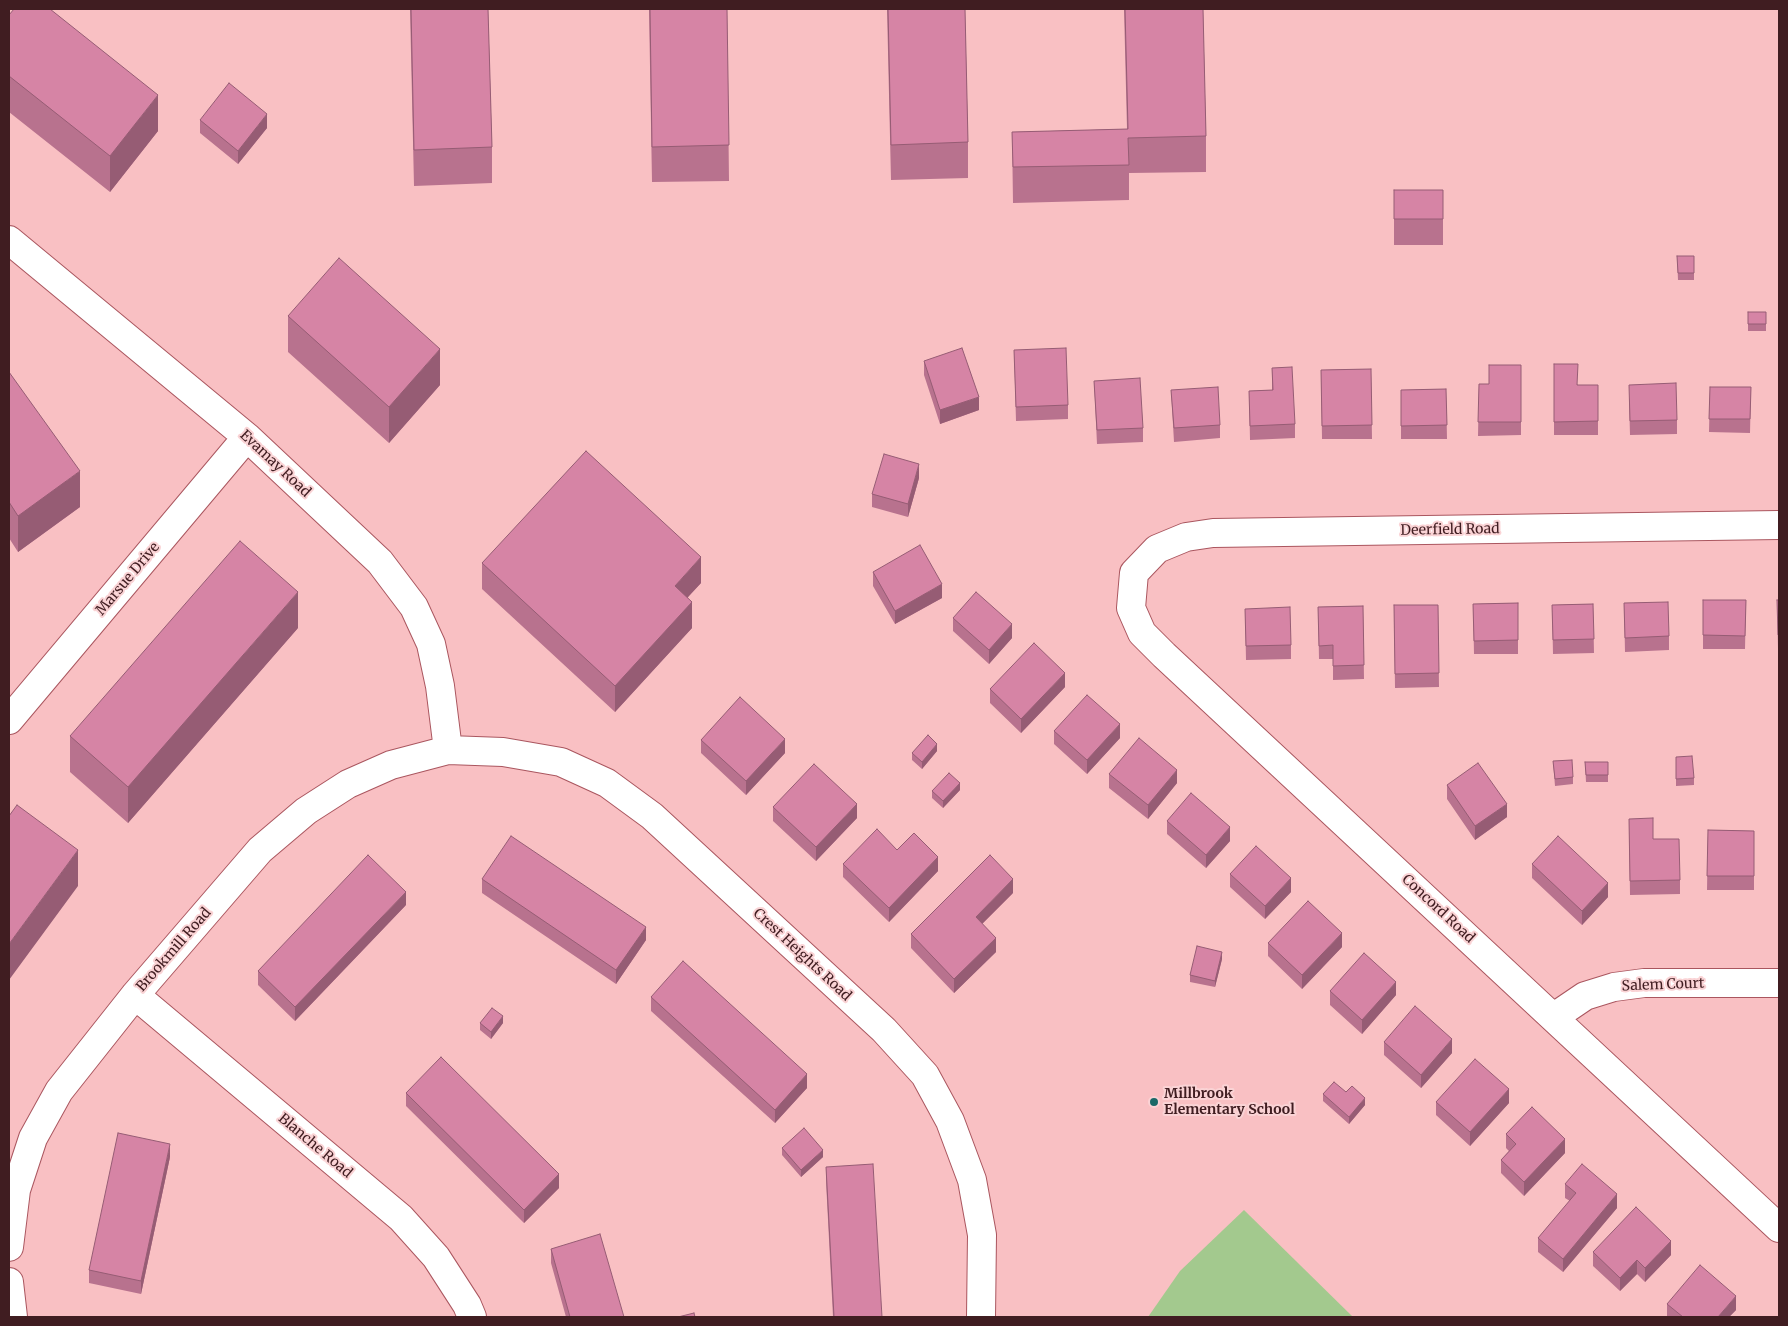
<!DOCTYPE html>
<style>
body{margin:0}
#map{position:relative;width:1788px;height:1326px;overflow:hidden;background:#f9c0c3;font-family:Merriweather,serif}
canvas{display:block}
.frame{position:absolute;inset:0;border:10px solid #401d21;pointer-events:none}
</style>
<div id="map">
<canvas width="1788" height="1326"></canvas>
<div class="frame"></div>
</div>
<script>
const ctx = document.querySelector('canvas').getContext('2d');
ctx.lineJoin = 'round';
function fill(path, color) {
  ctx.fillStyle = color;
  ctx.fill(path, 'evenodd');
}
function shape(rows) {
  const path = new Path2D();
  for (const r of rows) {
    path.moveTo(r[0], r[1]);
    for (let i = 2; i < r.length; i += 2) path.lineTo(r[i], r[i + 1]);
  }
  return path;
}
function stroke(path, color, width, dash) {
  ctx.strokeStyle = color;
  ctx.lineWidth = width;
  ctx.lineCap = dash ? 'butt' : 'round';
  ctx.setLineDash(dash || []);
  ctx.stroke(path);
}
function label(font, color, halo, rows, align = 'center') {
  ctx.font = font + ' Merriweather,serif';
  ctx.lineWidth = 4;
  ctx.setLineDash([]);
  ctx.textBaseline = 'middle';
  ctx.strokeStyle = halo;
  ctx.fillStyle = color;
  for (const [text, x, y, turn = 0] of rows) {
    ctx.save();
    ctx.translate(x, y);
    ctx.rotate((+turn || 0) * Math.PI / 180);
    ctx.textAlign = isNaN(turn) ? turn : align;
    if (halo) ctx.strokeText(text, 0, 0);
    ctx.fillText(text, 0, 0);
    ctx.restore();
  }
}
fill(shape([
 [1244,1210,1353,1317,1148,1317,1180,1271]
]), '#a3c98e');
const minor = shape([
 [9,240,247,437,380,562,414,607,431,644,440,686,448,750],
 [1779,525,1213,533,1186,537,1157,549,1134,573,1131,608,1142,633,1164,655,1779,1228],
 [9,720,247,437],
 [135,995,401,1218,436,1257,467,1305,472,1317],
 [1554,1017,1585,996,1614,987,1644,983,1779,983],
 [9,1247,16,1190,33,1138,59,1091,135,995,260,850,306,811,348,784,391,765,448,750,503,752,561,762,607,783,652,816,884,1030,925,1075,950,1121,972,1180,982,1235,981,1317],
 [9,1282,13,1317]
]);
stroke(minor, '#aa565f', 30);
stroke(minor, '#fff', 28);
fill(shape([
 [410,9,488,9,492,147,492,183,414,186],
 [649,9,727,9,729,181,652,182],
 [887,9,965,9,968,142,968,178,891,180],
 [1124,9,1203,9,1206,136,1206,172,1129,173,1129,200,1013,203,1012,132,1127,129],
 [9,15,158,131,110,192,9,112],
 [200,120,267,128,238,164,200,133],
 [1394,190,1443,190,1443,245,1394,245],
 [1677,256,1694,256,1694,280,1678,280],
 [1748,312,1766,312,1766,331,1748,331],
 [288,316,440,385,389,443,288,352],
 [1014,350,1068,405,1068,419,1016,421],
 [924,361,979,410,940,424,924,375],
 [1554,364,1578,385,1598,385,1598,435,1554,435],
 [1521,365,1521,435,1478,436,1479,384,1489,384],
 [1272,368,1295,424,1295,438,1250,440,1249,391,1272,390],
 [1371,369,1372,439,1322,439,1321,370],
 [9,372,80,507,18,552,9,538],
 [1094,381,1143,428,1143,442,1097,444],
 [1710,387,1751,387,1750,433,1709,432],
 [1446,389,1447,439,1401,439,1401,390],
 [1171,390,1220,425,1220,438,1174,442],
 [1629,399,1677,420,1677,434,1630,435],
 [919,478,908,517,872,507,872,494],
 [482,563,701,583,688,597,692,628,615,712,482,589],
 [873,572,942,598,895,624,873,586],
 [1703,600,1746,600,1745,649,1703,649],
 [1777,600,1779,600,1779,649,1778,649],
 [1518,603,1518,654,1474,654,1473,604],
 [1624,603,1669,636,1669,650,1625,652],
 [1593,604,1594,653,1553,654,1552,605],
 [1394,605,1438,605,1439,687,1395,688],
 [1363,606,1364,679,1333,680,1333,659,1319,659,1318,607],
 [1245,609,1291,645,1291,659,1246,660],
 [953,618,1012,638,989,664,953,631],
 [298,628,128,823,70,772,70,736],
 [1065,687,1021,733,990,703,990,689],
 [1054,731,1120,738,1087,774,1054,744],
 [701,740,785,753,746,795,701,753],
 [937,751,922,769,912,760,912,753],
 [1676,757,1694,778,1694,785,1676,786],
 [1553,761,1573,777,1573,784,1555,786],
 [1585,762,1608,762,1608,782,1586,782],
 [1109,774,1177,783,1148,819,1109,788],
 [1447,785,1507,817,1475,840,1447,799],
 [960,790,943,808,932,798,932,791],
 [773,807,857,818,816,861,773,821],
 [1629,819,1653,839,1680,880,1680,894,1630,895],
 [1167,821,1230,841,1206,868,1167,834],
 [1708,830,1754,831,1754,890,1707,890],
 [897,850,938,871,889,922,843,877,843,864],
 [1532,864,1608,897,1582,925,1532,878],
 [1230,874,1291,892,1265,919,1230,887],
 [482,879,646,940,616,984,482,893],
 [1013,893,982,924,996,952,954,993,911,948,911,934],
 [406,905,295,1021,258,985,258,971],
 [1268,943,1342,947,1302,989,1268,956],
 [1222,959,1215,987,1190,982,1190,975],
 [1330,991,1396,995,1362,1034,1330,1005],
 [651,997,807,1088,775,1123,651,1011],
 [480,1023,503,1023,491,1039,480,1030],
 [1384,1042,1452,1053,1421,1088,1384,1055],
 [1346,1092,1365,1105,1349,1124,1323,1101,1323,1094],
 [406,1093,559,1188,524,1223,406,1106],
 [1436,1102,1509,1103,1470,1146,1436,1115],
 [1506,1134,1565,1153,1524,1196,1501,1173,1501,1160,1509,1151,1506,1148],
 [782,1148,823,1157,801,1177,782,1155],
 [170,1157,141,1294,89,1283,89,1270],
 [826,1167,882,1317,833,1317,826,1181],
 [1565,1184,1617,1208,1563,1272,1538,1252,1538,1238,1570,1201,1565,1198],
 [551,1249,624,1317,566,1317,551,1263],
 [1593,1252,1671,1255,1645,1282,1637,1274,1620,1291,1593,1266],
 [1667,1304,1736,1310,1729,1317,1667,1317]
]), '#b8728e');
fill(shape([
 [158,95,158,131,110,192,110,156],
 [267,114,267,128,238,164,238,151],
 [440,349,440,385,389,443,389,407],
 [979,397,979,410,940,424,940,410],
 [919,464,919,478,908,517,908,504],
 [80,471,80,507,18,552,18,516],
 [701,557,701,583,675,611,675,586],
 [942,584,942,598,895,624,895,611],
 [298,592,298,628,128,823,128,787],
 [692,602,692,628,615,712,615,686],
 [1012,624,1012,638,989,664,989,650],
 [1065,673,1065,687,1021,733,1021,719],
 [1120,724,1120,738,1087,774,1087,760],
 [785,739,785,753,746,795,746,781],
 [937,744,937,751,922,769,922,762],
 [1177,770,1177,783,1148,819,1148,805],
 [960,783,960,790,943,808,943,801],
 [857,804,857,818,816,861,816,847],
 [1507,804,1507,817,1475,840,1475,826],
 [1230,827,1230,841,1206,868,1206,855],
 [78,850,78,886,9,980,9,944],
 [938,857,938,871,889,922,889,908],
 [1291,878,1291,892,1265,919,1265,906],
 [1013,879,1013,893,976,930,976,917],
 [1608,883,1608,897,1582,925,1582,911],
 [406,892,406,905,295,1021,295,1007],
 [646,927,646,940,616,984,616,970],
 [1342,933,1342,947,1302,989,1302,975],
 [996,938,996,952,954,993,954,979],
 [1222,952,1222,959,1215,987,1215,981],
 [1396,982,1396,995,1362,1034,1362,1020],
 [503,1016,503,1023,491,1039,491,1032],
 [1452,1039,1452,1053,1421,1088,1421,1075],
 [807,1074,807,1088,775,1123,775,1110],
 [1509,1089,1509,1103,1470,1146,1470,1132],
 [1365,1098,1365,1105,1349,1124,1349,1117],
 [1565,1139,1565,1153,1524,1196,1524,1182],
 [170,1144,170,1157,141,1294,141,1281],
 [823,1150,823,1157,801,1177,801,1170],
 [559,1174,559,1188,524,1223,524,1210],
 [1617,1194,1617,1208,1563,1272,1563,1259],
 [1671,1241,1671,1255,1645,1282,1645,1268],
 [1637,1260,1637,1274,1620,1291,1620,1278],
 [1736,1296,1736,1310,1729,1317,1718,1317]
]), '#965c74');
const building = shape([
 [14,9,50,9,158,95,110,156,9,76,9,15,14,9],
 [411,9,488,9,492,147,414,150,411,9],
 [650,9,727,9,729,145,652,147,650,9],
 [888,9,965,9,968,142,891,145,888,9],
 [1125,9,1203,9,1206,136,1128,138,1129,165,1013,167,1012,132,1128,129,1125,9],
 [229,83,267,114,238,151,200,120,229,83],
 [1394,190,1443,190,1443,219,1394,219,1394,190],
 [1677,256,1694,256,1694,273,1678,273,1677,256],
 [339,258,440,349,389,407,288,316,339,258],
 [1748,312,1766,312,1766,324,1748,324,1748,312],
 [962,348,979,397,940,410,924,361,962,348],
 [1066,348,1068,405,1016,407,1014,350,1066,348],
 [1554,364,1578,364,1577,385,1598,385,1598,421,1554,422,1554,364],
 [1489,365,1521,365,1521,422,1478,422,1479,384,1489,384,1489,365],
 [1292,367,1295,424,1250,426,1249,391,1273,390,1272,368,1292,367],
 [1371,369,1372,425,1322,426,1321,370,1371,369],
 [9,372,80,471,18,516,9,502,9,372],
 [1140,378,1143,428,1097,430,1094,381,1140,378],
 [1676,383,1677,420,1630,421,1629,385,1676,383],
 [1218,387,1220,425,1174,428,1171,390,1218,387],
 [1710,387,1751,387,1750,419,1709,419,1710,387],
 [1446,389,1447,425,1401,426,1401,390,1446,389],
 [586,451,701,557,675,586,692,602,615,686,482,563,586,451],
 [884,454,919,464,908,504,872,494,884,454],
 [240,541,298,592,128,787,70,736,240,541],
 [920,545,942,584,895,611,873,572,920,545],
 [976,592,1012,624,989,650,953,618,976,592],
 [1703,600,1746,600,1745,636,1703,635,1703,600],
 [1777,600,1779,600,1779,635,1778,635,1777,600],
 [1668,602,1669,636,1625,638,1624,603,1668,602],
 [1518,603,1518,640,1474,641,1473,604,1518,603],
 [1593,604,1594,639,1553,640,1552,605,1593,604],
 [1394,605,1438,605,1439,673,1395,674,1394,605],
 [1363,606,1364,665,1333,666,1333,645,1319,646,1318,607,1363,606],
 [1290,607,1291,645,1246,646,1245,609,1290,607],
 [1034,643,1065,673,1021,719,990,689,1034,643],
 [1087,695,1120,724,1087,760,1054,731,1087,695],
 [740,697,785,739,746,781,701,740,740,697],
 [928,735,937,744,922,762,912,753,928,735],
 [1139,738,1177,770,1148,805,1109,774,1139,738],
 [1692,756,1694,778,1676,779,1676,757,1692,756],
 [1572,760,1573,777,1555,779,1553,761,1572,760],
 [1585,762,1608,762,1608,775,1586,775,1585,762],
 [1478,763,1507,804,1475,826,1447,785,1478,763],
 [814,764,857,804,816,847,773,807,814,764],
 [949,773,960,783,943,801,932,791,949,773],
 [1191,793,1230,827,1206,855,1167,821,1191,793],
 [17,805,78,850,9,944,9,816,17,805],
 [1653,818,1653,839,1679,839,1680,880,1630,881,1629,819,1653,818],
 [877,829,897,850,914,833,938,857,889,908,843,864,877,829],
 [1708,830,1754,831,1754,876,1707,876,1708,830],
 [511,836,646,927,616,970,482,879,511,836],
 [1558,836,1608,883,1582,911,1532,864,1558,836],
 [1256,846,1291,878,1265,906,1230,874,1256,846],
 [368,855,406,892,295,1007,258,971,368,855],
 [990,855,1013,879,976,917,996,938,954,979,911,934,990,855],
 [1308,901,1342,933,1302,975,1268,943,1308,901],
 [1197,946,1222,952,1215,981,1190,975,1197,946],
 [1364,953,1396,982,1362,1020,1330,991,1364,953],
 [683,961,807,1074,775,1110,651,997,683,961],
 [1415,1006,1452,1039,1421,1075,1384,1042,1415,1006],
 [492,1008,503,1016,491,1032,480,1023,492,1008],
 [441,1057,559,1174,524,1210,406,1093,441,1057],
 [1475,1059,1509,1089,1470,1132,1436,1102,1475,1059],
 [1334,1082,1346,1092,1352,1086,1365,1098,1349,1117,1323,1094,1334,1082],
 [1532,1107,1565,1139,1524,1182,1501,1160,1516,1144,1506,1134,1532,1107],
 [804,1128,823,1150,801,1170,782,1148,804,1128],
 [118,1133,170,1144,141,1281,89,1270,118,1133],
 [873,1164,882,1317,834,1317,826,1167,873,1164],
 [1582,1164,1617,1194,1563,1259,1538,1238,1576,1193,1565,1184,1582,1164],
 [1636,1207,1671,1241,1645,1268,1637,1260,1620,1278,1593,1252,1636,1207],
 [600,1234,624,1317,570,1317,551,1249,600,1234],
 [1700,1265,1736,1296,1718,1317,1683,1317,1667,1304,1700,1265],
 [694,1313,695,1317,678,1317,694,1313]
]);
fill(building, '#d684a5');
stroke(building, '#965c74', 1);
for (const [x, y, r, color] of [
 [1154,1102,5,"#1a6867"]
]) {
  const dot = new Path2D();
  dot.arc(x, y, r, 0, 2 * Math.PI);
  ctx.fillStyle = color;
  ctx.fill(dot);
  stroke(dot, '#fad3d5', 2);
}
label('14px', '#401d21', '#fad3d5', [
 ["Evamay Road",275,464,43],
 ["Deerfield Road",1450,530,-1],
 ["Marsue Drive",128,579,-50],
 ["Concord Road",1438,909,43],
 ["Brookmill Road",174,950,-49],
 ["Crest Heights Road",802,955,43],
 ["Salem Court",1663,985,-2],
 ["Blanche Road",315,1146,40]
]);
label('bold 14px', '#401d21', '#fad3d5', [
 ["Millbrook",1164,1094],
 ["Elementary School",1164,1110]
], 'left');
</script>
